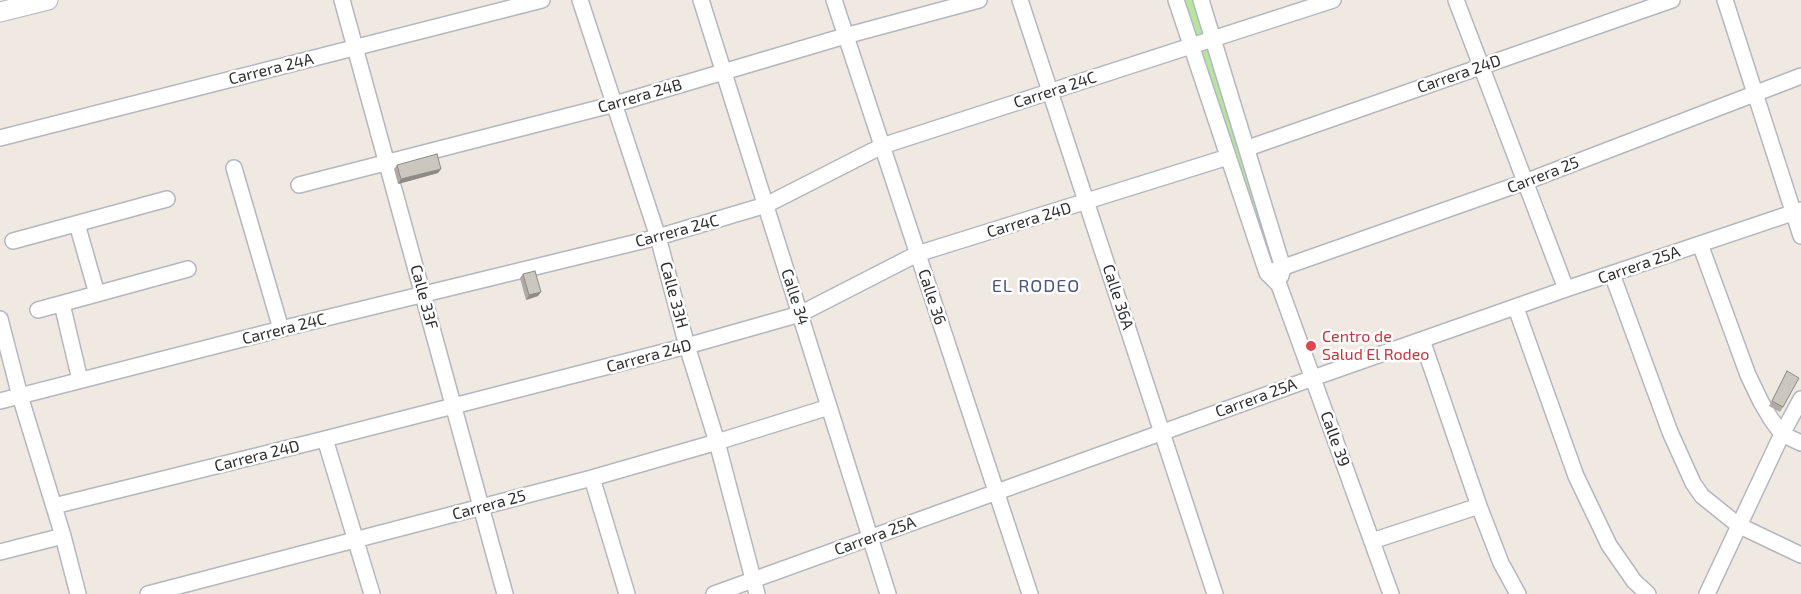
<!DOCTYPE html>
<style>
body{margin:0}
canvas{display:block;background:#efe9e1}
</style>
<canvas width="1801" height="594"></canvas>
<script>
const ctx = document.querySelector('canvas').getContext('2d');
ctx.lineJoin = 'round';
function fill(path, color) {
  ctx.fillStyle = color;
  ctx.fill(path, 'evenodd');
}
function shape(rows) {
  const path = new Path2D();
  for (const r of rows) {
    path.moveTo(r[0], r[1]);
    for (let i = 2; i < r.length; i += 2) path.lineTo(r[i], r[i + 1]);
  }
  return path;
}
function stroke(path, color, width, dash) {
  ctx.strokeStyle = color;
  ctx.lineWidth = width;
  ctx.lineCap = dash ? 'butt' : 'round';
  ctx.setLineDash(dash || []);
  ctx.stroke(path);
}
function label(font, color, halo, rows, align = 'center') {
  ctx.font = font + ' "Exo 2",sans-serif';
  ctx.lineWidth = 5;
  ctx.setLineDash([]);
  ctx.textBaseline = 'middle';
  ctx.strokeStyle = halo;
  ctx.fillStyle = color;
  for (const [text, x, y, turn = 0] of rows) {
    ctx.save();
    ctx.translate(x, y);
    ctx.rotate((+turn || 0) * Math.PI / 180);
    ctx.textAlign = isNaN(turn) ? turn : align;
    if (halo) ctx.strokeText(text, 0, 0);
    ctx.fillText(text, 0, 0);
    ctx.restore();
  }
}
fill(shape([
 [1176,0,1201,0,1283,268,1267,273]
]), '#b6e59e');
const minor = shape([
 [342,0,505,594],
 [580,0,658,237,687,346,717,442,757,594],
 [701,0,888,594],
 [834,0,1030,594],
 [1020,0,1215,594],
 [1176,0,1267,273,1279,285,1391,594],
 [1201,0,1283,268,1281,276],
 [1456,0,1566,289],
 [1725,0,1801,236],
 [0,138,542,0],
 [1248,148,1672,0],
 [234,168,281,329],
 [299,185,615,104,845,36,979,0],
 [77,224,97,294],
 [13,241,167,199],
 [1700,244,1748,375,1761,402,1771,419,1782,434,1801,443],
 [1267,273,1525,182,1801,76],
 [1612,274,1670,432,1693,483,1702,496,1738,525,1801,555],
 [62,304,80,380],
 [1516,308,1576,476,1609,545,1634,581,1648,594],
 [38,310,188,269],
 [0,319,20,396,63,536,78,594],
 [1422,340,1479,506,1501,563,1518,594],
 [0,401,281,329,658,237,766,205,882,146,1333,0],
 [325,439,372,594],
 [592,478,627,594],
 [54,506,325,439,687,346,800,314,917,254,1228,157],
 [1372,541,1479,506],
 [0,552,63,536],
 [148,594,592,478,717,442,829,407],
 [714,594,1313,378,1566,289,1801,210],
 [1707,594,1782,434,1801,399]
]);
const tertiary = shape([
 [0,12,48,0]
]);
stroke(minor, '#b4b7c1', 18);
stroke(tertiary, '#b4b7c1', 21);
stroke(minor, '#fff', 15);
stroke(tertiary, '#fff', 19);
fill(shape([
 [397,165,441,169,438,173,398,184,394,169],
 [523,274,538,296,526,300,520,278],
 [1787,371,1783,407,1780,412,1769,406]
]), '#afaba4');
fill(shape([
 [441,169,438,173,398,184,401,179],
 [541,292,538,296,526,300,529,295]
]), '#8e8b86');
const building = shape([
 [437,154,441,169,401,179,397,165,437,154],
 [535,271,541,292,529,295,523,274,535,271],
 [1787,371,1799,378,1783,407,1772,401,1787,371]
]);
fill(building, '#cbc7bf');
stroke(building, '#8e8b86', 1);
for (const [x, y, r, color] of [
 [1311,346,6,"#e0444e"]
]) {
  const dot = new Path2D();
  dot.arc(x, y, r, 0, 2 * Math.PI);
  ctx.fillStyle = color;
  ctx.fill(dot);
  stroke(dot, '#fff', 2);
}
label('16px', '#2e2e2e', '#fff', [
 ["Carrera 24A",271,69,-14],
 ["Carrera 24D",1459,74,-19],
 ["Carrera 24C",1055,90,-18],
 ["Carrera 24B",640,96,-16],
 ["Carrera 25",1543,175,-21],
 ["Carrera 24D",1029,220,-17],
 ["Carrera 24C",677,231,-15],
 ["Carrera 25A",1639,265,-19],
 ["Calle 33H",674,295,75],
 ["Calle 33F",424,297,75],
 ["Calle 34",795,297,72],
 ["Calle 36",932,297,72],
 ["Calle 36A",1118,297,72],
 ["Carrera 24C",284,329,-14],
 ["Carrera 24D",649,356,-15],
 ["Carrera 25A",1256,398,-20],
 ["Calle 39",1335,439,70],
 ["Carrera 24D",257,456,-14],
 ["Carrera 25",489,505,-15],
 ["Carrera 25A",875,536,-20]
]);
label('16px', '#be3a42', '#fff', [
 ["Centro de",1322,337],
 ["Salud El Rodeo",1322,355]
], 'left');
ctx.letterSpacing = '1px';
label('18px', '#4d5680', '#fff', [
 ["EL RODEO",1036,286]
]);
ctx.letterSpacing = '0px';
</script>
